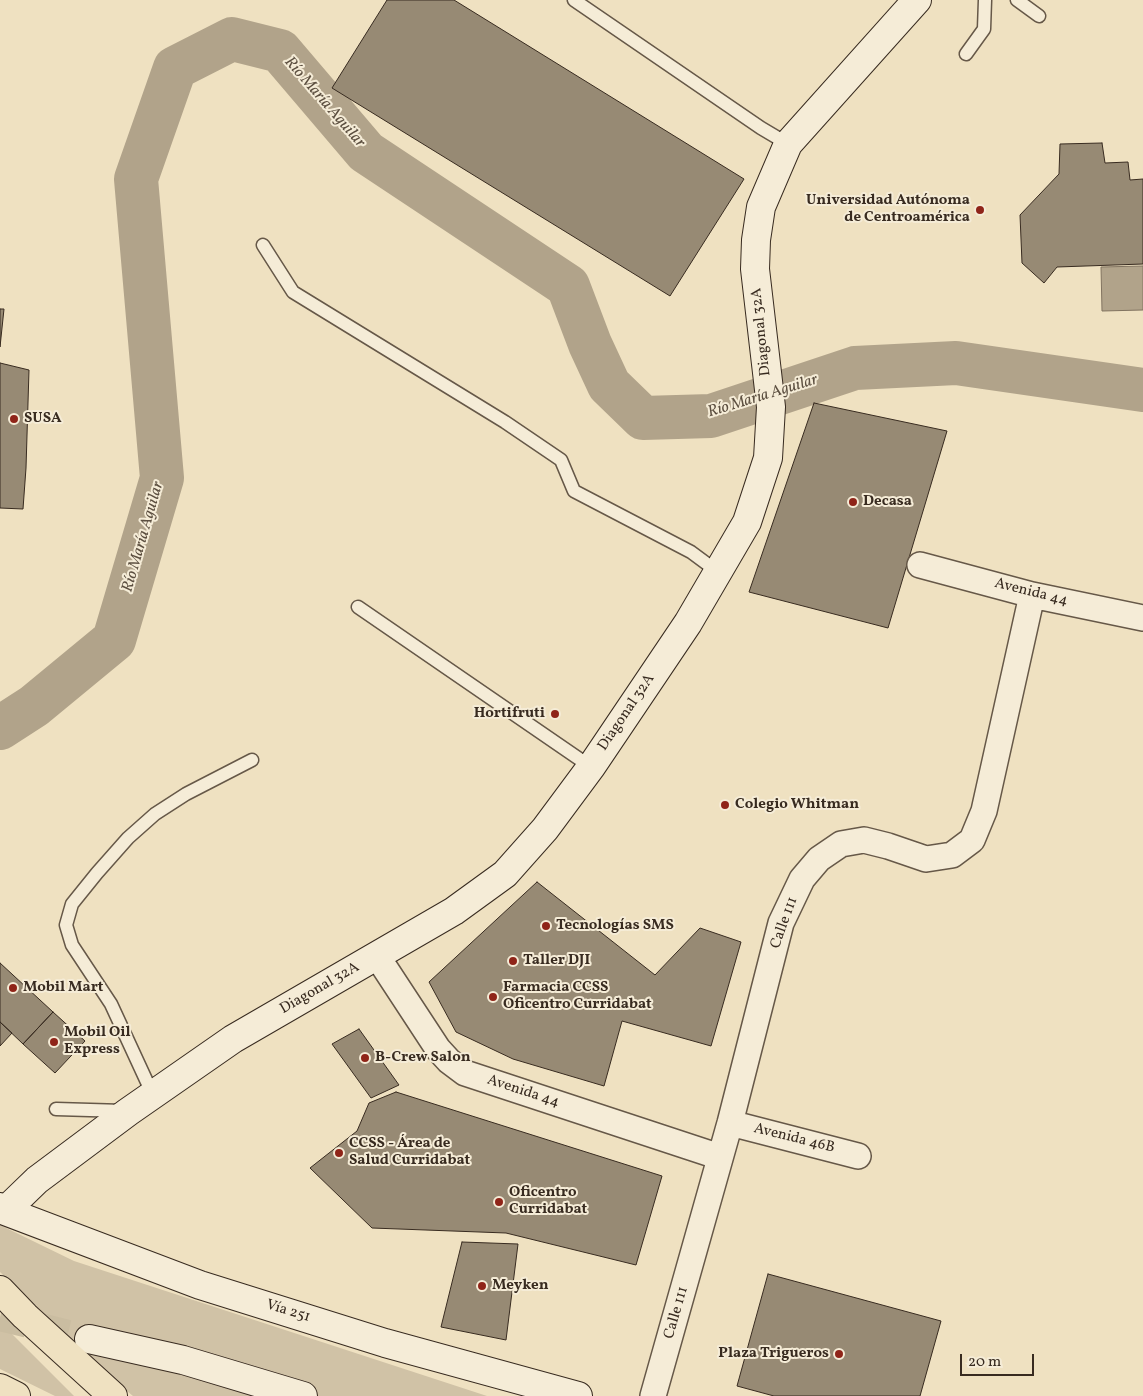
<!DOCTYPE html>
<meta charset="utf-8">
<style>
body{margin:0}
#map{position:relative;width:1143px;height:1396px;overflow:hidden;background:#efe1c1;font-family:Vollkorn,serif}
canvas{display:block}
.scale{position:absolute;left:960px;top:1354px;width:74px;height:22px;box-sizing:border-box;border:2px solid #382b20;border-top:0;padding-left:6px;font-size:15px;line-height:18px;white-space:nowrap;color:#382b20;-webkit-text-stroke:4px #f5ecd7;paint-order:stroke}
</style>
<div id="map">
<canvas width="1143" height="1396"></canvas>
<div class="scale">20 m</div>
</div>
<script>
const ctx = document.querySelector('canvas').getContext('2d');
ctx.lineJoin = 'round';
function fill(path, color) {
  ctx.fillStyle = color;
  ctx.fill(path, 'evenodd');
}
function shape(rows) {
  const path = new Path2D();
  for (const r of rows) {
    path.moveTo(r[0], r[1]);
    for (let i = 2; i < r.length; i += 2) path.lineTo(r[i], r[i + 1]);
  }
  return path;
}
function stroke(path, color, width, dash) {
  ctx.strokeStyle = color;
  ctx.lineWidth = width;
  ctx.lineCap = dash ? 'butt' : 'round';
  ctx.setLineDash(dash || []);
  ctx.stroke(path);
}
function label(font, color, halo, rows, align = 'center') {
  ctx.font = font + ' Vollkorn,serif';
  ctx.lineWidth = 4;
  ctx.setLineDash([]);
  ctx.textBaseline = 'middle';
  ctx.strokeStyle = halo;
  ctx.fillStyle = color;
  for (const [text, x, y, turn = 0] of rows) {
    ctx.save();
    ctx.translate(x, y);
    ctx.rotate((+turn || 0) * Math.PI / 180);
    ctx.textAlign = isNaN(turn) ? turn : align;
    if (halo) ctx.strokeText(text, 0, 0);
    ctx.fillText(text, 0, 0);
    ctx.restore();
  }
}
fill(shape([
 [0,1225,74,1261,487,1396,133,1396,84,1355,0,1272],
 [0,1327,5,1327,74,1396,55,1396,0,1369]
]), '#d0c2a6');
const water = shape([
 [1143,266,1143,310,1102,311,1101,267,1143,266]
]);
fill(water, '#b1a38a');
stroke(water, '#817360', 1);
stroke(shape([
 [0,728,34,706,114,640,162,478,136,179,175,68,232,39,280,51,366,152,568,286,590,344,609,385,643,418,711,416,855,368,956,363,1143,390]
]), '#b1a38a', 44);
const building = shape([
 [387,0,454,0,744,179,670,296,332,88,387,0],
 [1102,143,1105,163,1128,162,1130,180,1143,179,1143,264,1057,267,1044,283,1022,263,1020,215,1059,174,1060,144,1102,143],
 [0,309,4,309,0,347,0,309],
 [0,363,29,370,26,468,23,509,0,508,0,363],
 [814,403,947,431,888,628,749,592,814,403],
 [537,882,655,975,700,928,741,942,711,1046,622,1021,604,1086,513,1059,456,1032,429,982,537,882],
 [0,963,53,1012,23,1044,0,1022,0,963],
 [53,1012,85,1041,55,1073,23,1044,53,1012],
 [0,1022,12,1033,0,1046,0,1022],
 [359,1029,399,1085,371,1098,332,1044,359,1029],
 [396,1092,662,1176,636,1265,506,1233,372,1228,310,1168,357,1131,369,1103,396,1092],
 [462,1242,518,1244,506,1340,441,1327,462,1242],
 [768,1274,941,1321,920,1396,774,1396,737,1386,768,1274]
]);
fill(building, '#978a74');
stroke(building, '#382b20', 1);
stroke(shape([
 [0,1317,89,1339]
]), '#cabda1', 28, [28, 14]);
const lane = shape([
 [574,0,761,128,788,144],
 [1017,0,1039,16],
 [966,54,984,29,985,0],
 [263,245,293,292,505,422,561,460,574,491,691,552,718,572],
 [358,607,591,767],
 [153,1095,111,1004,72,945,66,925,72,904,97,873,128,838,155,814,186,794,252,760],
 [56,1109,124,1111]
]);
const street = shape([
 [920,565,1032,595,1143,618],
 [377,956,438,1049,449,1061,465,1073,720,1157],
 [730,1123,858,1156],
 [653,1396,730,1123,781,923,802,879,819,859,841,844,864,840,888,846,926,859,952,855,972,840,984,811,1032,595]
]);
const secondary = shape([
 [0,1207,5,1211,200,1285,385,1343,578,1396],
 [5,1211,37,1180,128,1112,233,1039,454,911,505,874,545,829,591,767,688,623,747,522,768,458,771,407,755,269,756,240,761,207,788,144,917,0],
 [89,1339,183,1360,303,1396]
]);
const highway = shape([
 [0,1290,25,1316,113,1396],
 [0,1388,16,1396]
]);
stroke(lane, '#665848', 15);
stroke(street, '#665848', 28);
stroke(secondary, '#382b20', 30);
stroke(highway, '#382b20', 30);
stroke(lane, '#f5ecd7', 12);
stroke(street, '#f5ecd7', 25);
stroke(secondary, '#f5ecd7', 28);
stroke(highway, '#efe1c1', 28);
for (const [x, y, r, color] of [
 [980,210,5,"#8f2418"],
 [14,419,5,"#8f2418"],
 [853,502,5,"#8f2418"],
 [555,714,5,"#8f2418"],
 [725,805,5,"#8f2418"],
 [546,926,5,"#8f2418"],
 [513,961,5,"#8f2418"],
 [13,988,5,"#8f2418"],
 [493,997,5,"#8f2418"],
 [54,1042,5,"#8f2418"],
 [365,1058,5,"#8f2418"],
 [339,1153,5,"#8f2418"],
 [499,1202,5,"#8f2418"],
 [482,1286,5,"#8f2418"],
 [839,1354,5,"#8f2418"]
]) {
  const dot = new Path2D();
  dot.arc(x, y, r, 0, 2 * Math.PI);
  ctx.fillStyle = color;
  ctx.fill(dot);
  stroke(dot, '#f5ecd7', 2);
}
label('bold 15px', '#382b20', '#f5ecd7', [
 ["Universidad Autónoma",970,201,"right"],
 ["de Centroamérica",970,218,"right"],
 ["SUSA",24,419],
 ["Decasa",863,502],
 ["Hortifruti",545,714,"right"],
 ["Colegio Whitman",735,805],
 ["Tecnologías SMS",556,926],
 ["Taller DJI",523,961],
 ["Mobil Mart",23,988],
 ["Farmacia CCSS",503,988],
 ["Oficentro Curridabat",503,1005],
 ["Mobil Oil",64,1033],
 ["Express",64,1050],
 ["B-Crew Salon",375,1058],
 ["CCSS - Área de",349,1144],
 ["Salud Curridabat",349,1161],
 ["Oficentro",509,1193],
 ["Curridabat",509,1210],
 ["Meyken",492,1286],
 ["Plaza Trigueros",829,1354,"right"]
], 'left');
label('15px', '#382b20', '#f5ecd7', [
 ["Diagonal 32A",762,332,-96],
 ["Avenida 44",1031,593,14],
 ["Diagonal 32A",627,713,-56],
 ["Calle 111",785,923,-70],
 ["Diagonal 32A",320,989,-30],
 ["Avenida 44",523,1092,18],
 ["Avenida 46B",794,1139,14],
 ["Vía 251",288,1312,17],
 ["Calle 111",677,1313,-74]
]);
label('italic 16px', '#5c4f40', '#f5ecd7', [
 ["Río María Aguilar",324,103,49],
 ["Río María Aguilar",763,397,-17],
 ["Río María Aguilar",144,537,-74]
]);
</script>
